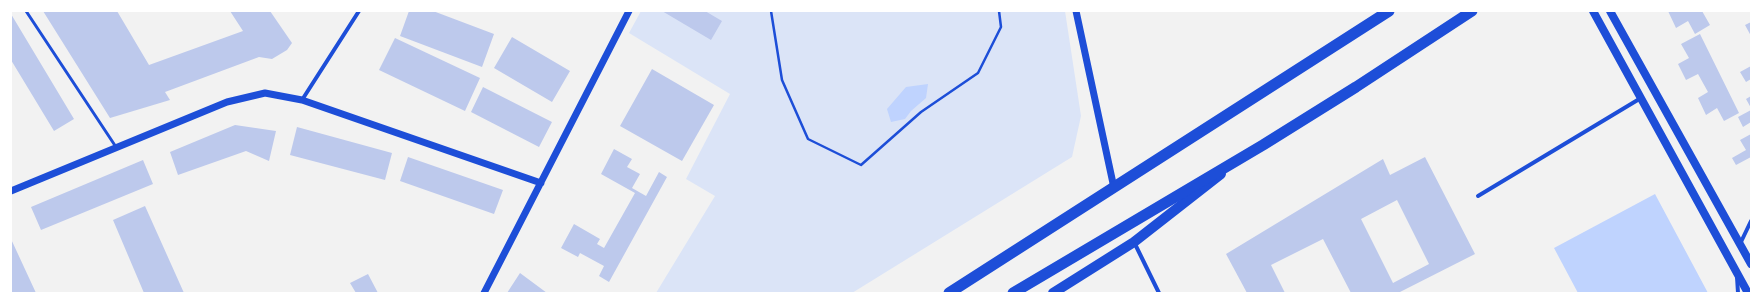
<!DOCTYPE html>
<style>
body{margin:0}
#map{position:relative;width:1762px;height:304px;overflow:hidden;background:#f2f2f2;font-family:Manrope,sans-serif}
canvas{display:block}
.frame{position:absolute;inset:0;border:12px solid #fff;pointer-events:none}
</style>
<div id="map">
<canvas width="1762" height="304"></canvas>
<div class="frame"></div>
</div>
<script>
const ctx = document.querySelector('canvas').getContext('2d');
ctx.lineJoin = 'round';
function fill(path, color) {
  ctx.fillStyle = color;
  ctx.fill(path, 'evenodd');
}
function shape(rows) {
  const path = new Path2D();
  for (const r of rows) {
    path.moveTo(r[0], r[1]);
    for (let i = 2; i < r.length; i += 2) path.lineTo(r[i], r[i + 1]);
  }
  return path;
}
function stroke(path, color, width, dash) {
  ctx.strokeStyle = color;
  ctx.lineWidth = width;
  ctx.lineCap = dash ? 'butt' : 'round';
  ctx.setLineDash(dash || []);
  ctx.stroke(path);
}
fill(shape([
 [641,11,1065,11,1081,116,1072,157,852,293,656,293,715,196,686,179,730,94,629,33]
]), '#dbe4f7');
fill(shape([
 [928,84,926,98,911,111,905,119,891,122,887,109,906,87],
 [1655,194,1708,293,1578,293,1554,248]
]), '#bfd3fe');
fill(shape([
 [43,11,117,11,149,65,243,31,230,11,270,11,292,43,287,50,272,59,259,57,165,92,170,100,110,118],
 [409,11,433,11,494,34,482,67,400,36],
 [662,11,705,11,722,21,711,40],
 [1668,11,1702,11,1710,25,1695,34,1688,21,1676,28],
 [11,14,74,119,54,131,11,60],
 [1751,22,1751,36,1745,25],
 [1700,34,1739,113,1724,121,1717,108,1706,115,1698,98,1708,92,1698,74,1686,80,1678,64,1689,58,1681,44],
 [512,37,570,71,552,102,494,68],
 [395,38,480,78,465,111,379,70],
 [1751,66,1751,79,1746,82,1740,72],
 [652,69,714,105,682,161,620,126],
 [483,87,552,122,539,147,471,112],
 [1751,96,1751,108,1746,99],
 [1751,110,1751,122,1743,127,1738,117],
 [235,125,276,131,269,161,246,151,178,175,170,152],
 [297,127,392,153,385,180,290,155],
 [1751,134,1751,157,1736,165,1732,158,1746,150,1740,140],
 [614,149,632,159,627,167,640,174,632,188,646,196,659,172,667,177,609,282,599,276,604,266,580,253,578,257,561,248,574,224,600,239,597,244,604,248,635,193,601,174],
 [408,157,503,190,494,214,400,181],
 [1425,157,1475,254,1398,293,1351,293,1323,239,1271,265,1285,293,1247,293,1226,254,1383,159,1390,175],
 [1397,200,1429,264,1393,283,1361,219],
 [143,160,153,184,41,230,31,207],
 [145,206,184,293,144,293,113,220],
 [11,239,36,293,11,293],
 [520,273,547,293,507,293],
 [368,274,378,293,356,293,350,283]
]), '#bdc9ec');
stroke(shape([
 [771,11,782,80,808,139,861,165,921,112,978,73,1001,27,999,11]
]), '#1d4ed8', 2.5);
stroke(shape([
 [26,11,116,147]
]), '#1d4ed8', 3);
stroke(shape([
 [302,100,359,11],
 [1478,196,1641,98],
 [1134,242,1159,293],
 [1740,244,1751,221],
 [1737,277,1738,293]
]), '#1d4ed8', 4);
stroke(shape([
 [1076,11,1114,188],
 [11,191,227,102,265,93,302,100,541,183],
 [484,293,629,11]
]), '#1d4ed8', 7);
stroke(shape([
 [1593,11,1748,293],
 [1610,11,1751,264]
]), '#1d4ed8', 8);
stroke(shape([
 [1053,293,1134,242,1221,174]
]), '#1d4ed8', 10);
stroke(shape([
 [949,293,1389,11],
 [1013,293,1263,145,1356,87,1472,11]
]), '#1d4ed8', 11);
</script>
